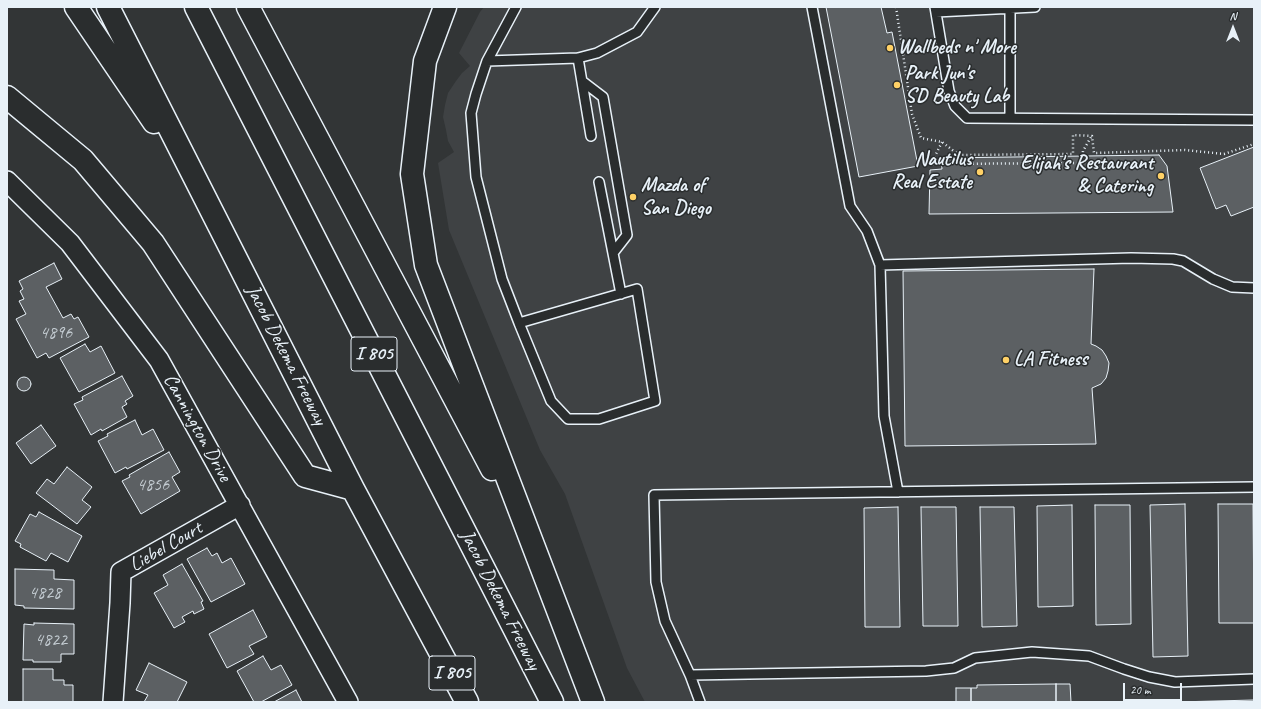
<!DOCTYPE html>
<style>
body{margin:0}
#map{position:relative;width:1261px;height:709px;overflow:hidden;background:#323536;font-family:Caveat,sans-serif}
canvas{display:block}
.frame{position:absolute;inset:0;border:8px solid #e8f1f8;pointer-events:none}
.north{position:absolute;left:1213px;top:8px;width:40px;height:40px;-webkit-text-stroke:3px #2a2d2e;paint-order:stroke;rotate:0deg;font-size:11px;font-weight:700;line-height:16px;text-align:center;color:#e8f1f8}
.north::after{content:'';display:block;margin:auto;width:14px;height:18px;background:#e8f1f8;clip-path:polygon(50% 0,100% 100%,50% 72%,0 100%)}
.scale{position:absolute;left:1123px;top:683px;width:59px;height:18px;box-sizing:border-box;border:2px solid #e8f1f8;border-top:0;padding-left:5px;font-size:12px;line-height:14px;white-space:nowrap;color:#e8f1f8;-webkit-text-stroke:3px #2a2d2e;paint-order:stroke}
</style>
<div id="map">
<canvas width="1261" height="709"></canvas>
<div class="frame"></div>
<div class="north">N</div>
<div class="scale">20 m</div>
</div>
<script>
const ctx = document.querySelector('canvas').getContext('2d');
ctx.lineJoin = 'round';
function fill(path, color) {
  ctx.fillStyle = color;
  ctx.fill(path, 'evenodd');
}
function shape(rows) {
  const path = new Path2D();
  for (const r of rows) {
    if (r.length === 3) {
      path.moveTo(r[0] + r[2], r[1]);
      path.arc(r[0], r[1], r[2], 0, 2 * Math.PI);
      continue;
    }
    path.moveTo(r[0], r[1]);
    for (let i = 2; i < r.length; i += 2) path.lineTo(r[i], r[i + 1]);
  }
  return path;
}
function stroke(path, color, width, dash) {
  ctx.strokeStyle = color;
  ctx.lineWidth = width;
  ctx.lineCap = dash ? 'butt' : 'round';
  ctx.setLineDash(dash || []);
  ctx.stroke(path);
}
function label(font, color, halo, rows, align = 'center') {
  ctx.font = font + ' Caveat,sans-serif';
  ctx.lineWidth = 3;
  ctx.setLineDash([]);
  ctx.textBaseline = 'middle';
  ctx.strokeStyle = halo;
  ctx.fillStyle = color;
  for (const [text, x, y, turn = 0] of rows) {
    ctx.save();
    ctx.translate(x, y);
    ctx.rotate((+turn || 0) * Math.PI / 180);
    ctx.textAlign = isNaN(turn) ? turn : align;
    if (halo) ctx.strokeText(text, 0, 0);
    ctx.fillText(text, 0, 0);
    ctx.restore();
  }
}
fill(shape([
 [484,7,1254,7,1254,702,645,702,627,668,565,494,540,450,449,230,438,163,454,152,448,141,446,130,443,117,445,105,448,93,456,81,462,73,470,66,459,53,480,12]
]), '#3f4244');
const building = shape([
 [826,7,881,7,887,33,892,32,918,166,859,177,826,7],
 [1254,147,1254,207,1231,216,1226,205,1216,209,1200,168,1254,147],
 [1159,155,1167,166,1173,212,929,214,930,170,942,169,941,158,1159,155],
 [54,263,62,279,46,287,63,318,71,314,74,319,78,317,89,337,49,358,46,353,37,358,16,319,26,314,19,301,24,299,20,291,23,289,19,281,54,263],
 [1094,269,1091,344,1096,346,1102,350,1106,356,1109,363,1108,371,1106,378,1101,384,1092,388,1096,444,905,446,903,271,1094,269],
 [85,344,90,352,101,346,115,373,79,392,60,358,85,344],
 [122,376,133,396,125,401,127,404,122,407,127,417,102,431,101,429,91,435,74,404,83,400,82,397,122,376],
 [24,384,7],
 [135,420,142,435,153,429,164,450,127,469,126,467,115,473,98,441,108,436,107,434,135,420],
 [41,425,56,446,31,464,16,443,41,425],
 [169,452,180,472,172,477,180,491,141,514,122,481,130,477,129,475,169,452],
 [67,467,92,487,82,500,91,507,77,524,36,493,47,479,54,484,67,467],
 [1185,504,1188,656,1153,657,1150,505,1185,504],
 [1218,504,1253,504,1254,623,1219,623,1218,504],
 [1072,505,1073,606,1038,607,1037,506,1072,505],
 [1095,505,1130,505,1131,624,1096,625,1095,505],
 [898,507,900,627,865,627,864,508,898,507],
 [921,507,956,507,958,626,923,626,921,507],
 [980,507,1014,507,1017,626,982,627,980,507],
 [39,512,82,536,68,562,51,553,46,561,20,547,21,544,15,541,30,514,36,517,39,512],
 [207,548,212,556,217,553,222,563,231,558,245,584,211,602,187,559,207,548],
 [182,564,203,601,201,602,204,609,194,614,193,611,182,617,185,622,174,628,154,593,168,585,163,575,182,564],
 [15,569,54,570,54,579,74,580,74,609,24,608,24,606,15,605,15,569],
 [253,610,267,637,249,646,254,654,227,668,209,634,253,610],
 [34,623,74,624,74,654,61,654,61,662,33,662,33,660,23,660,24,624,34,625,34,623],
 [263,656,271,670,281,665,292,685,261,702,254,702,237,671,263,656],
 [149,663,187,682,177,702,144,702,148,695,136,690,149,663],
 [23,669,53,669,53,680,64,680,64,685,73,685,73,702,23,702,23,669],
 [1056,684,1056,702,971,702,971,688,977,688,977,685,1056,684],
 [1056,684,1070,684,1071,702,1056,702,1056,684],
 [956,688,971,688,971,702,956,702,956,688],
 [296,690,302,702,274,702,296,690],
 [1254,700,1254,702,1176,702,1254,700]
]);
fill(building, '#5c6063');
stroke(building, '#e8f1f8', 1);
const service = shape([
 [516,7,487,61,578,58,597,53,637,32,655,7],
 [812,7,850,206,867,231,880,265,884,416,898,492],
 [935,7,949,91,955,106,967,118,1254,120],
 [1010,7,1010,118],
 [936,12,1035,7],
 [578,58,591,136],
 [487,61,476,94,471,113,476,177,502,279,519,323,637,289,655,401,599,419,568,419,551,401,519,323],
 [582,81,603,97,627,235,613,253],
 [599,182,621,294],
 [880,265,1131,258,1173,259,1183,261,1213,279,1232,287,1254,288],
 [690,675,926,671,954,668,975,658,1032,652,1089,656,1124,669,1149,677,1175,682,1254,679],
 [700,702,690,675,665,621,656,582,654,495,1254,487]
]);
const minor = shape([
 [7,181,70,243,159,360,348,702],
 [113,702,120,603,121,572,240,505]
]);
const motorway = shape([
 [76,7,154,122],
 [108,7,353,489,467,702],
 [196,7,552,702],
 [248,7,492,469],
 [445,7,425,61,412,174,426,265,593,702],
 [7,97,83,160,153,243,305,476,353,489]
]);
stroke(service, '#e8f1f8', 12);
stroke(minor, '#e8f1f8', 22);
stroke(motorway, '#e8f1f8', 25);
stroke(shape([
 [896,7,912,114,921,138,942,142,959,155,1073,154,1073,135,1092,136,1094,153,1185,150,1224,154,1254,144],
 [942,142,933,160,933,164,1082,163,1083,151,1091,137]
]), '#e8f1f8', 2.5, [1, 3]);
stroke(service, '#2a2d2e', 9);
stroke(minor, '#2a2d2e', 19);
stroke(motorway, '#2a2d2e', 22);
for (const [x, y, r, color] of [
 [890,48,4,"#ffd166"],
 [897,85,4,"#ffd166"],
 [980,172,4,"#ffd166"],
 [1161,176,4,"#ffd166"],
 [633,197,4,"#ffd166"],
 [1006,360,4,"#ffd166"]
]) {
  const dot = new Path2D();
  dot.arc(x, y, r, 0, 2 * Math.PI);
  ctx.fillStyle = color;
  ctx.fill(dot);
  stroke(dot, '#2a2d2e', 1.5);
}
label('18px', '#c5cdd3', null, [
 ["4896",56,333],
 ["4856",153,485],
 ["4828",45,593],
 ["4822",51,640]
]);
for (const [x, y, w] of [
 [374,354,46],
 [452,673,46]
]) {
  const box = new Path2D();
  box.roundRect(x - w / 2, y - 17, w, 34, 3);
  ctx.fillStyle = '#2a2d2e';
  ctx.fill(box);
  stroke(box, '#e8f1f8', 1);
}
label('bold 19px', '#e8f1f8', null, [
 ["I 805",374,354],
 ["I 805",452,673]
]);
label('bold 20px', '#e8f1f8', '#2a2d2e', [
 ["Wallbeds n' More",898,48],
 ["Park Jun's",905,74],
 ["SD Beauty Lab",905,97],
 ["Nautilus",972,160,"right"],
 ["Real Estate",972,183,"right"],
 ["Elijah's Restaurant",1153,164,"right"],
 ["& Catering",1153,187,"right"],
 ["Mazda of",641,186],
 ["San Diego",641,209],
 ["LA Fitness",1014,360]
], 'left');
label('20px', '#e8f1f8', '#2a2d2e', [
 ["Jacob Dekema Freeway",286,355,63],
 ["Cannington Drive",197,428,61],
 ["Liebel Court",166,547,-30],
 ["Jacob Dekema Freeway",500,600,63]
]);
</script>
